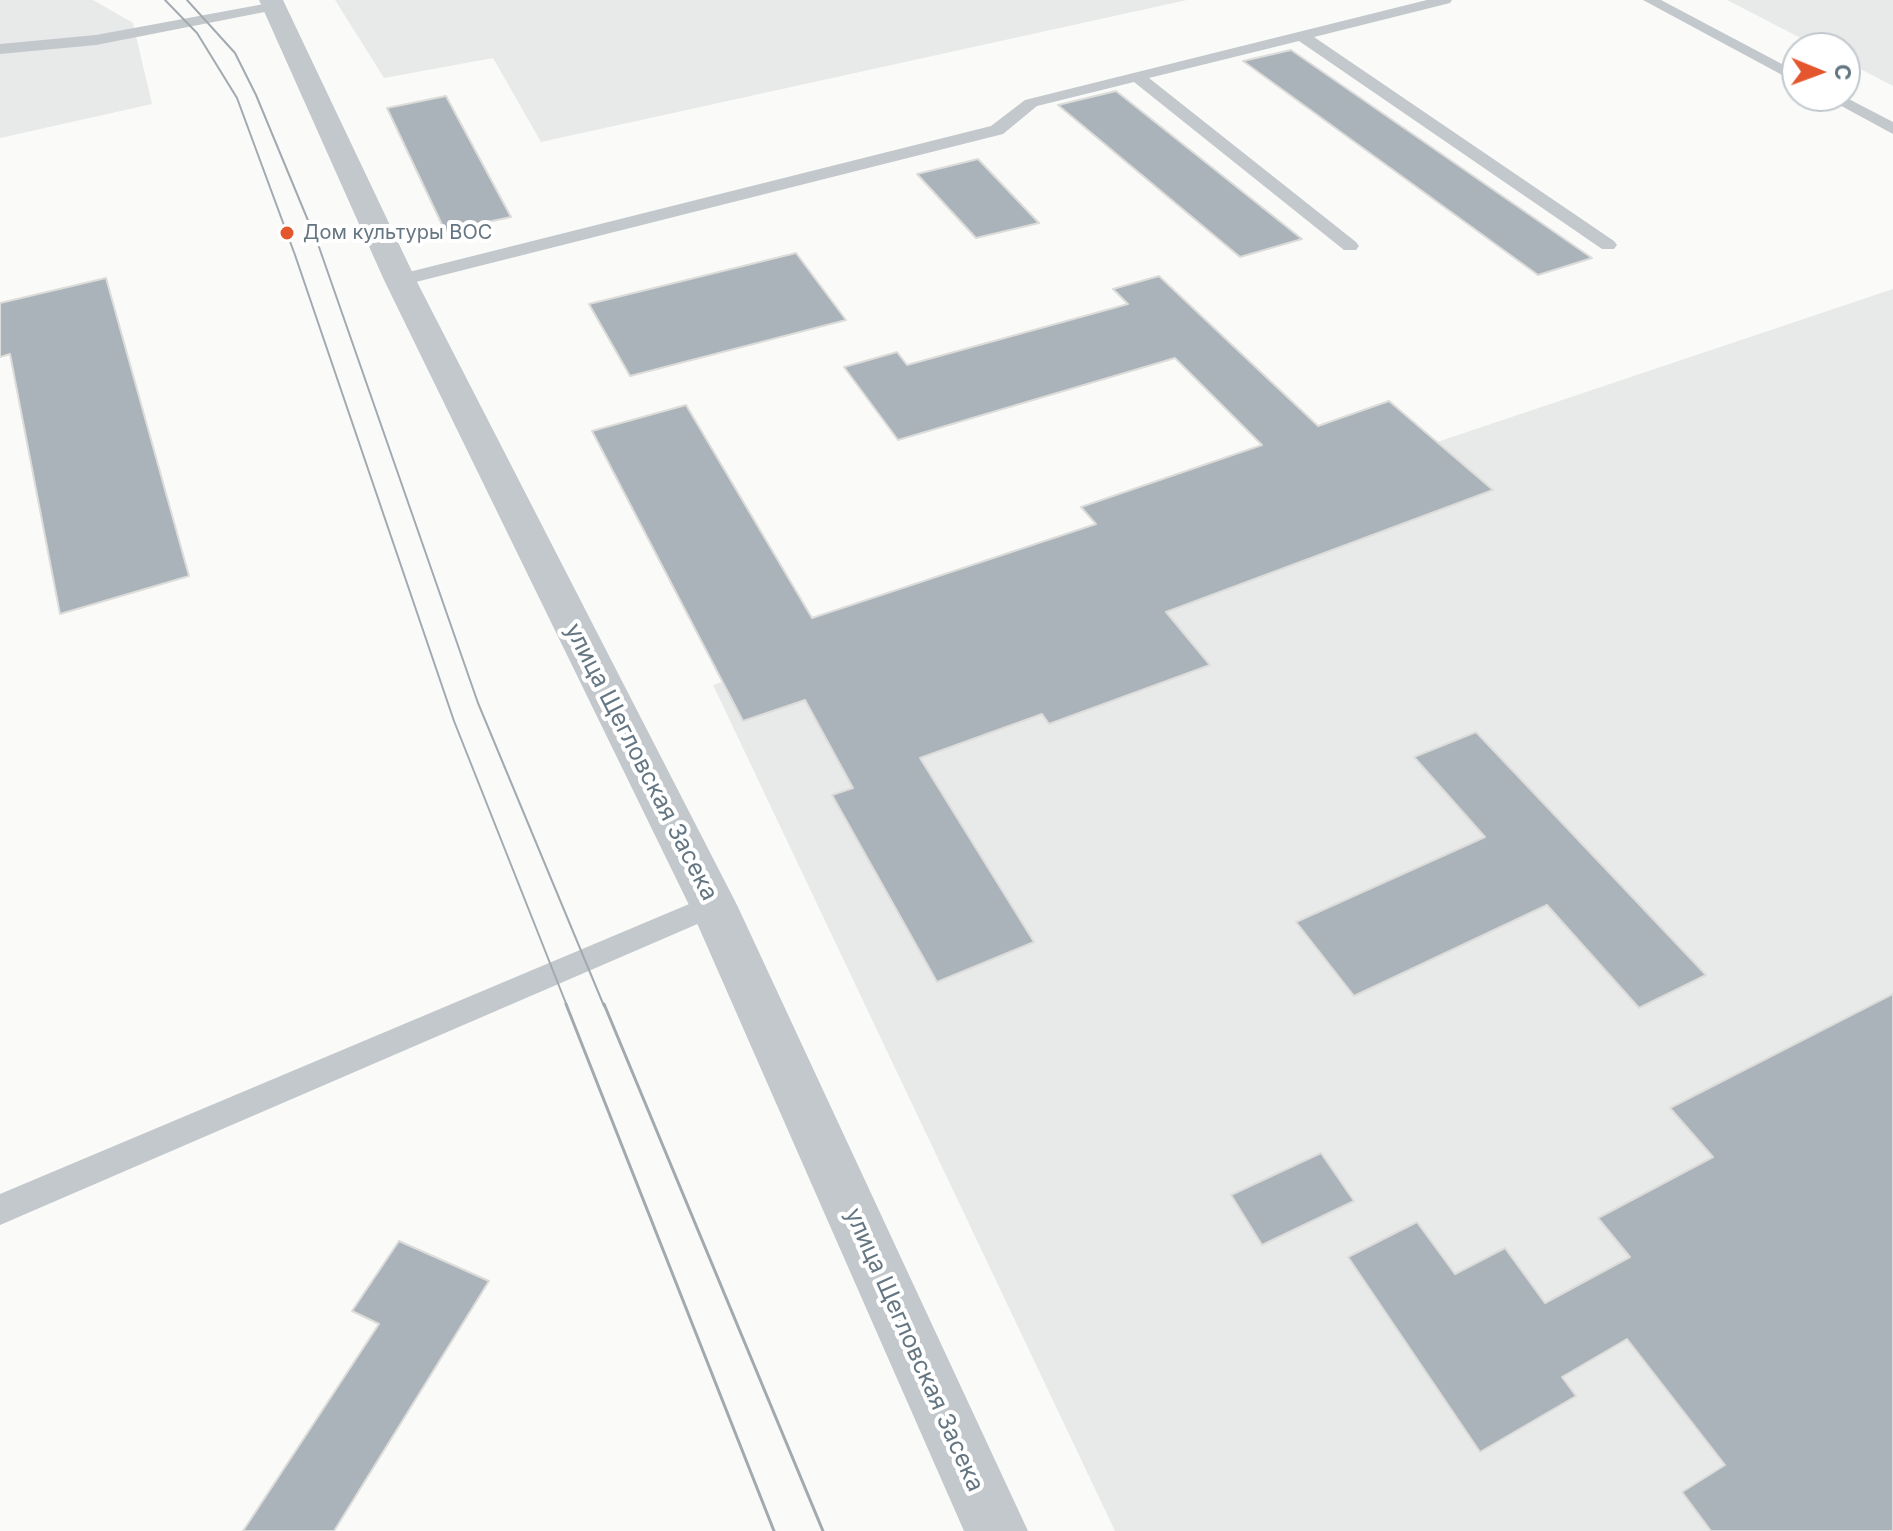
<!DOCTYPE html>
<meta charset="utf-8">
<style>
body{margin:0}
#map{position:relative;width:1893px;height:1531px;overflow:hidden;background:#fafaf8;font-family:Inter,sans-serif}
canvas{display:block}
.north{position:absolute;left:1781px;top:32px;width:80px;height:80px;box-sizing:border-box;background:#fff;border:2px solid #c1c8cd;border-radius:50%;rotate:91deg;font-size:22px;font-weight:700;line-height:32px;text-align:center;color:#657683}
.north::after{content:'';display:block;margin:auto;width:28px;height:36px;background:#e4572e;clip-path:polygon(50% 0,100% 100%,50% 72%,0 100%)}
</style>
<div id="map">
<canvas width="1893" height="1531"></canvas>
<div class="north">С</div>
</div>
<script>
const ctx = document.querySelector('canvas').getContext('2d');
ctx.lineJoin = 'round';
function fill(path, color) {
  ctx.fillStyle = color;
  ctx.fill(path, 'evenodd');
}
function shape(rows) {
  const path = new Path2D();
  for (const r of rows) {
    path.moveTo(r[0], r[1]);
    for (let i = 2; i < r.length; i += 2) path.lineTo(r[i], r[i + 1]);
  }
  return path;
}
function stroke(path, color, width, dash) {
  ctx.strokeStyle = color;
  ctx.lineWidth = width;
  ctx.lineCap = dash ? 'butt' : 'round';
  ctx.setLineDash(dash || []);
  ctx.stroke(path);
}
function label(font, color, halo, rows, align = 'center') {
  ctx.font = font + ' Inter,sans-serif';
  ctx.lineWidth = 8;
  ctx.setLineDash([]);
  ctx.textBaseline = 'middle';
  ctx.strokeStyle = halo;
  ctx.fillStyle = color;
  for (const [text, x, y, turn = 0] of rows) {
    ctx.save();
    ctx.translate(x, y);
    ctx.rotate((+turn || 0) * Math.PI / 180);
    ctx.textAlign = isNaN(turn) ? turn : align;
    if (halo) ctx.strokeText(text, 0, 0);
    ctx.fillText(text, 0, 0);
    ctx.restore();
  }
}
fill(shape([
 [0,0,93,0,133,23,152,104,0,138],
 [335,0,1187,0,541,142,493,58,384,78],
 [1727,0,1893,0,1893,86,1845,61,1845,48,1820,48],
 [1893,289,1893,1531,1115,1531,713,685]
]), '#e8e9e9');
const building = shape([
 [1291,50,1592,258,1538,275,1243,61,1291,50],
 [1116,91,1302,239,1240,257,1058,105,1116,91],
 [446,96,511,217,445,231,387,108,446,96],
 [978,159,1039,223,976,238,917,174,978,159],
 [796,253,846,320,630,376,589,304,796,253],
 [1159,276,1318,426,1389,401,1493,490,1166,612,1210,665,1049,724,1042,714,920,758,1034,942,937,982,832,795,853,788,805,700,743,721,592,431,686,405,812,618,1096,524,1081,507,1262,445,1175,358,898,440,844,367,897,352,907,365,1128,304,1113,289,1159,276],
 [106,278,189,576,60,614,10,354,0,357,0,303,106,278],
 [1476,732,1706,975,1639,1008,1547,905,1354,996,1296,922,1485,837,1414,757,1476,732],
 [1893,994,1893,1531,1711,1531,1682,1492,1725,1465,1627,1339,1562,1377,1576,1396,1480,1452,1348,1257,1417,1222,1455,1274,1505,1248,1545,1303,1630,1257,1598,1218,1713,1157,1670,1108,1893,994],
 [1321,1153,1354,1201,1262,1245,1231,1195,1321,1153],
 [399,1241,489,1281,334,1531,243,1531,379,1324,352,1311,399,1241]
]);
fill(building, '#aab3b9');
stroke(building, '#dcdcda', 2);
fill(shape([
 [1427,0,1452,0,1450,3,1314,37,1614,241,1617,245,1614,249,1602,249,1299,41,1149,78,1356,242,1359,246,1356,250,1344,250,1134,82,1037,106,1003,134,400,286,391,280,393,276,991,126,1025,100,1427,0],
 [1643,0,1661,0,1797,72,1797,83,1643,0],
 [275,2,280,3,280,9,96,45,0,54,0,44,96,35,275,2],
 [1823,96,1843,96,1893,122,1893,134,1823,96],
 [713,894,723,897,727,905,723,913,0,1225,0,1194,713,894]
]), '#c3c8cc');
fill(shape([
 [259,0,283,0,416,280,737,905,1028,1531,964,1531,689,905,384,280,259,0]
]), '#c3c8cc');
stroke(shape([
 [165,0,197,33,237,98,295,255,454,721,567,1006],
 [187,0,235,53,256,95,319,247,478,703,604,1006]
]), '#a2aab0', 2);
stroke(shape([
 [566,1004,774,1531],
 [604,1004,823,1531]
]), '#a2aab0', 3);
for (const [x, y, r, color] of [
 [287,233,8,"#e4572e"]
]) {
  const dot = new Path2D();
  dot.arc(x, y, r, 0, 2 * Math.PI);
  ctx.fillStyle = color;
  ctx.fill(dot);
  stroke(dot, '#fff', 3);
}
label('20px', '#657683', '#fff', [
 ["Дом культуры ВОС",303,233]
], 'left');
label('24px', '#657683', '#fff', [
 ["улица Щегловская Засека",641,762,63],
 ["улица Щегловская Засека",914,1350,66]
]);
</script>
